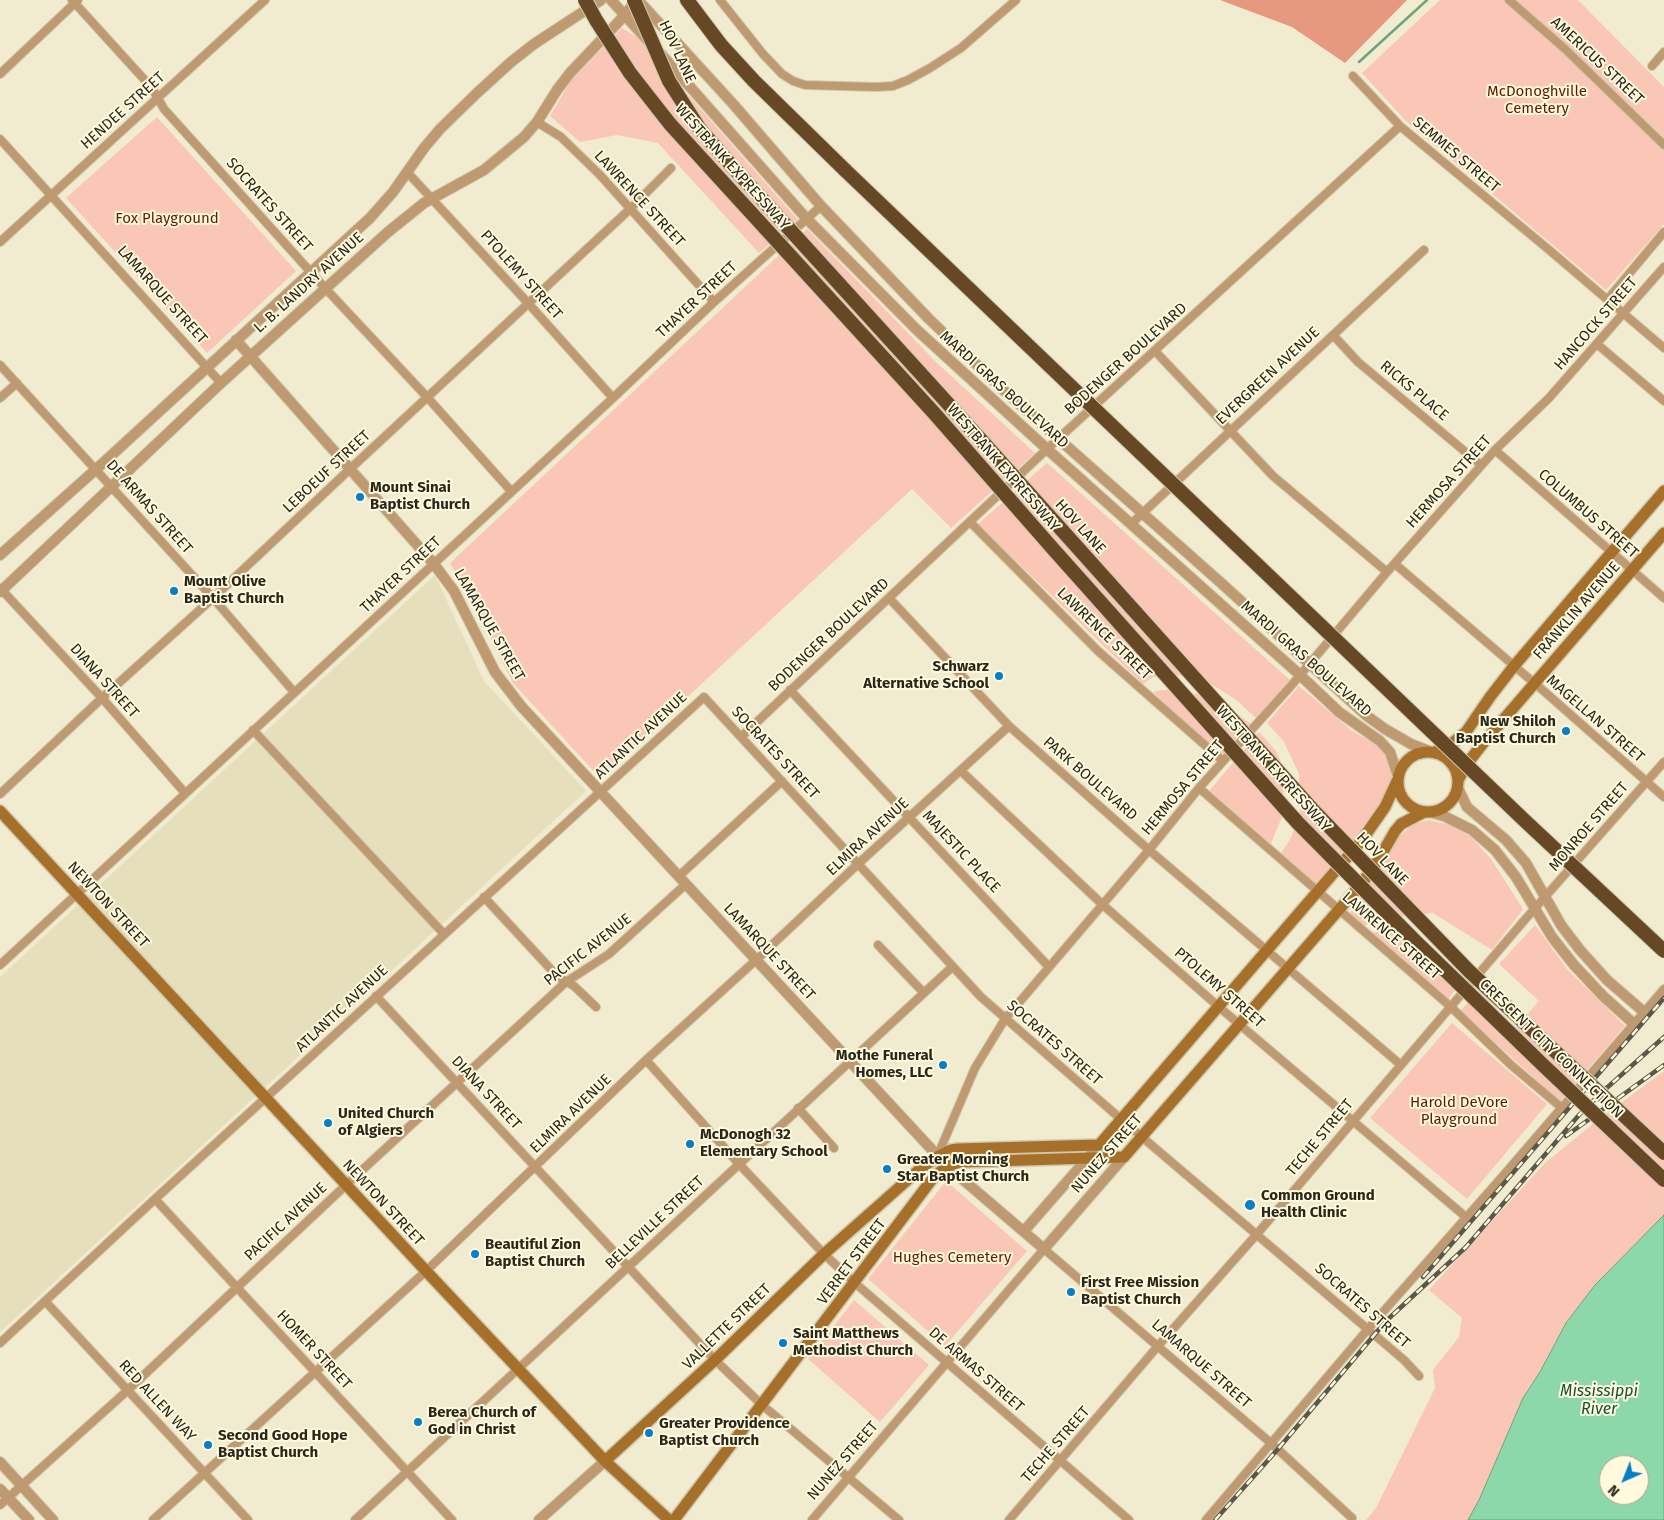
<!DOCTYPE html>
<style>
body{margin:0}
#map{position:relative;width:1664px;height:1520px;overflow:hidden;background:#f1ecd0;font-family:"Fira Sans",sans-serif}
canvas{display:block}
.north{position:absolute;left:1599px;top:1455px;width:50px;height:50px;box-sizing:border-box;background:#fff9dd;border:1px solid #a9a590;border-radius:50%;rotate:224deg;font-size:14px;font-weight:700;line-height:20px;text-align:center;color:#29271c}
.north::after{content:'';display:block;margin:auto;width:18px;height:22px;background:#077fc8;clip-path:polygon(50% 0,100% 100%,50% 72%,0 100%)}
</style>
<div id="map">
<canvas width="1664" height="1520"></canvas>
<div class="north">N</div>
</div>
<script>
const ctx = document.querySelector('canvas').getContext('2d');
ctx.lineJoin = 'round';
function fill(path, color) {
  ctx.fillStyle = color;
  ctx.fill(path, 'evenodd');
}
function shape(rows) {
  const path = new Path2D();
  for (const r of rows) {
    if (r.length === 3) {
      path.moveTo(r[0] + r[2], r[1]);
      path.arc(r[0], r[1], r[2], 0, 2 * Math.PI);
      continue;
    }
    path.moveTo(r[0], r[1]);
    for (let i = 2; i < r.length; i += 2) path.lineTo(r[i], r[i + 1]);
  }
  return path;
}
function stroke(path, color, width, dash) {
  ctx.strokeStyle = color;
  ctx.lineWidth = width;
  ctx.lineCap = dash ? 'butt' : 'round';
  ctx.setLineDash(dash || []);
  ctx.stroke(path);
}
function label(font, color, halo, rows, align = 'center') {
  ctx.font = font + ' "Fira Sans",sans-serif';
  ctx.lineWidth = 4;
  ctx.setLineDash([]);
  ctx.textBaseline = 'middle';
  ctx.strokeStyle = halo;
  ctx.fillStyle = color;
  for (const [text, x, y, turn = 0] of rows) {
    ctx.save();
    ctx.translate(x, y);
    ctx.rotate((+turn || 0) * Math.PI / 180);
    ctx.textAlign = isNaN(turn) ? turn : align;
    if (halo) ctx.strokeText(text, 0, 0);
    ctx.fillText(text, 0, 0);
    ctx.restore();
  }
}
fill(shape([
 [435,575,484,681,586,791,0,1332,0,977]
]), '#e6dfbc');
fill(shape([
 [1440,0,1578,0,1664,87,1664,224,1606,290,1406,121,1362,73],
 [622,28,638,38,798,220,759,253,658,143,617,135,580,142,550,116,570,82],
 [157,117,296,271,207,353,66,198],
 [807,229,936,362,1035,453,951,528,912,489,600,778,513,683,478,612,450,563],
 [1047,463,1291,681,1257,719,1235,699,1203,679,1176,675,1153,677,1143,684,978,524],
 [1299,686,1352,731,1377,745,1391,762,1392,781,1381,804,1363,832,1317,885,1281,853,1291,838,1300,811,1299,774,1284,742,1267,723],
 [1162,690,1188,691,1226,706,1251,724,1220,759,1153,692],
 [1259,732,1276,751,1284,769,1283,814,1271,844,1209,791],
 [1429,820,1450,825,1471,837,1491,859,1523,909,1492,950,1433,913,1382,918,1364,926,1350,913,1385,862,1397,839,1413,824],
 [1535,925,1567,969,1625,1026,1560,1101,1460,1011,1469,1001,1508,1037,1539,1001,1499,964],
 [1389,930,1455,990,1448,999,1371,933],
 [1452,1023,1547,1104,1467,1199,1370,1118],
 [1664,1071,1664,1215,1595,1285,1566,1323,1540,1372,1523,1398,1479,1500,1468,1520,1366,1520,1376,1508,1435,1388,1433,1370,1459,1337,1462,1318,1429,1290,1545,1163,1594,1123],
 [946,1181,1027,1251,945,1346,868,1279],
 [854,1300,929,1365,880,1422,808,1359]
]), '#fac6b5');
fill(shape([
 [1220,0,1407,0,1345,63,1292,27]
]), '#e6997f');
const water = shape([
 [1664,1215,1664,1520,1468,1520,1479,1500,1523,1398,1540,1372,1566,1323,1595,1285,1664,1215],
 [1609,1465,1639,1465,1639,1495,1609,1495,1609,1465]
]);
fill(water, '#8cd8aa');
stroke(water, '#6ea37f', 1);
stroke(shape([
 [1359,62,1427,0]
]), '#6ea37f', 2.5);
const minor = shape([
 [72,0,152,88,164,109,325,288,427,397,511,491],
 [720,0,763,54,782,74,793,81,805,85,876,87,893,86,908,80,930,68,961,48,1016,0],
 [1509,0,1565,49,1664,145],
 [1652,66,1664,52],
 [0,74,78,0],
 [1353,76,1400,126,1548,249,1664,348],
 [537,122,561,137,600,175,714,302],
 [0,139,221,383],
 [408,173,528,303,613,398],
 [0,242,265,0],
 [1607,300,1664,232],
 [1333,335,1358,362,1481,465],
 [1597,344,1664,401],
 [1155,351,1273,476,1387,572],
 [0,365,213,598,294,692],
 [0,398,17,383],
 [1495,450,1664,598],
 [970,522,1098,651,1223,761],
 [1131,524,1424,250],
 [1395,564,1546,693,1664,797],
 [0,588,102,698,185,793],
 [889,598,1009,726,1149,850,1401,1065],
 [790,690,1049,967],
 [253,730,444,934],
 [741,737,1047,449,1400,126],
 [961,771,1103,905,1219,1007,1467,1218],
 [1199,788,1451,1007,1511,1065,1562,1108],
 [0,794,102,698,213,598,350,469,630,209,671,168],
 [679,876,782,781],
 [484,897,558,977,574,986,596,1007],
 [878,945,923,992],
 [0,965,613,398,714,302,821,206],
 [376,996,715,1360,761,1404,899,1520],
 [646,1060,739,1164,824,1254,855,1283,1129,1520],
 [798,1108,834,1148],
 [937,1157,975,1068,1005,1019,1149,850,1199,788,1290,687,1387,572,1495,450,1549,398,1664,267],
 [155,1199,452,1520],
 [45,1301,248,1520],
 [0,1343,155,1199,704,697,981,997,1122,1120,1404,1360,1419,1376],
 [0,1505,128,1390,346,1185,566,982,609,954,686,884],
 [153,1520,426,1271,646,1060,756,960,859,863,1009,726],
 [355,1520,952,967],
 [812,1520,1044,1249,1272,1444,1352,1518],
 [1009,1520,1158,1346,1257,1234,1522,923,1664,762],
 [1206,1520,1368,1329,1502,1177,1664,989]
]);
const tertiary = shape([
 [611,0,649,42],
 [638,0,734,105,821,206,929,319,999,386,1220,582,1367,716,1385,729,1411,744,1429,751],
 [661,54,806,218,917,330,1047,449,1300,675,1339,712,1380,741,1390,752,1398,776],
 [236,340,434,564,454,591,495,672,521,706,947,1166,1044,1249,1124,1157],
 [0,555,103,463,370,218,393,192,424,148,440,129,477,93,511,62,534,44,601,0],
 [0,592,221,383,388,232,424,203,484,170,524,137,537,122,557,90,570,73,625,15,636,0],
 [1457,786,1467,807,1506,840,1526,863,1561,925,1580,950,1607,980,1644,1012],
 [1429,812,1444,816,1472,830,1495,850,1516,877,1552,937,1574,965,1603,996,1634,1024],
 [1024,1231,1099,1145],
 [0,1462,53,1520],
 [0,1489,29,1520],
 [539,1520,605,1461]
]);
const secondary = shape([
 [1428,782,30],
 [1434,752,1445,749,1466,732,1490,697,1514,666,1664,491],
 [1458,780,1470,760,1484,742,1664,533],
 [0,811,426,1271,605,1461,669,1520],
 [605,1461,715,1360,824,1254,921,1168,937,1157,951,1150,958,1149,1099,1145,1362,840,1385,807,1397,781],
 [674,1520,933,1178,947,1166,960,1162,1124,1157,1363,882,1379,859,1395,831,1401,824,1424,812]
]);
const motorway = shape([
 [687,0,721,45,754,81,846,171]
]);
stroke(minor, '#cdc9b0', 10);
stroke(tertiary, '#cdc9b0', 12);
stroke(secondary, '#cdc9b0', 14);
stroke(motorway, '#cdc9b0', 16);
stroke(minor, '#bf9970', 8);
stroke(tertiary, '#bf9970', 10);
stroke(secondary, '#a7702a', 11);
stroke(motorway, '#664825', 14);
const rail = shape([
 [1566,1136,1664,1065],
 [1423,1277,1664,998],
 [1215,1520,1278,1449,1386,1321,1466,1247,1579,1115,1601,1093,1664,1037]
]);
stroke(rail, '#5b5849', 4.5);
stroke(rail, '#fff9dd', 2.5, [8]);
const motorwayBridge = shape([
 [585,0,596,20,630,73,670,124,934,413,1054,550,1298,823,1416,942,1543,1065,1664,1180],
 [634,0,669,81,699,128,732,166,982,441,1312,809,1469,971,1664,1153],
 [846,171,1523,819,1664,951]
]);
stroke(motorwayBridge, '#cdc9b0', 16, []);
stroke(motorwayBridge, '#664825', 14);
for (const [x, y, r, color] of [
 [360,497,5,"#077fc8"],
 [174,591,5,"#077fc8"],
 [999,676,5,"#077fc8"],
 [1566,731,5,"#077fc8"],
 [943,1065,5,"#077fc8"],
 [328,1123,5,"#077fc8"],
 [690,1144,5,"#077fc8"],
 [887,1169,5,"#077fc8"],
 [1250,1205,6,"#077fc8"],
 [475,1254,5,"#077fc8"],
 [1071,1292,5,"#077fc8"],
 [783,1343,5,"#077fc8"],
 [418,1422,5,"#077fc8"],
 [649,1433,5,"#077fc8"],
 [208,1445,5,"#077fc8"]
]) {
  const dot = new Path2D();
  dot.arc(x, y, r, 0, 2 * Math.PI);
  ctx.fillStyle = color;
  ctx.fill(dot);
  stroke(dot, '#fff9dd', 2);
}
label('15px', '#29271c', '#fff9dd', [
 ["HOV LANE",677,52,65],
 ["AMERICUS STREET",1597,61,43],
 ["HENDEE STREET",123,111,-42],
 ["SEMMES STREET",1456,155,40],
 ["WESTBANK EXPRESSWAY",732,167,48],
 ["LAWRENCE STREET",639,199,47],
 ["SOCRATES STREET",269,205,48],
 ["PTOLEMY STREET",521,275,48],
 ["L. B. LANDRY AVENUE",309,283,-42],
 ["LAMARQUE STREET",162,295,48],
 ["THAYER STREET",697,300,-43],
 ["HANCOCK STREET",1596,324,-49],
 ["BODENGER BOULEVARD",1126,359,-42],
 ["EVERGREEN AVENUE",1268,376,-43],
 ["MARDI GRAS BOULEVARD",1004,390,42],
 ["RICKS PLACE",1414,391,40],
 ["WESTBANK EXPRESSWAY",1003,468,49],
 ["LEBOEUF STREET",327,472,-43],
 ["HERMOSA STREET",1449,482,-48],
 ["DE ARMAS STREET",149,507,48],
 ["COLUMBUS STREET",1588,514,41],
 ["HOV LANE",1080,527,48],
 ["THAYER STREET",401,575,-43],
 ["FRANKLIN AVENUE",1577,611,-49],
 ["LAMARQUE STREET",489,625,60],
 ["LAWRENCE STREET",1104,634,44],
 ["BODENGER BOULEVARD",829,635,-43],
 ["MARDI GRAS BOULEVARD",1306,659,41],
 ["DIANA STREET",104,681,48],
 ["MAGELLAN STREET",1595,719,41],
 ["ATLANTIC AVENUE",641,736,-43],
 ["SOCRATES STREET",775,753,47],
 ["WESTBANK EXPRESSWAY",1273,769,48],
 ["PARK BOULEVARD",1090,779,41],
 ["HERMOSA STREET",1183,788,-50],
 ["MONROE STREET",1589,827,-49],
 ["ELMIRA AVENUE",868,837,-43],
 ["MAJESTIC PLACE",961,852,47],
 ["HOV LANE",1382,859,46],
 ["NEWTON STREET",108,905,47],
 ["LAWRENCE STREET",1391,936,41],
 ["PACIFIC AVENUE",588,950,-38],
 ["LAMARQUE STREET",769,952,47],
 ["PTOLEMY STREET",1219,988,41],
 ["ATLANTIC AVENUE",342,1009,-43],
 ["SOCRATES STREET",1054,1043,41],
 ["CRESCENT CITY CONNECTION",1551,1049,44],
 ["DIANA STREET",486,1093,47],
 ["ELMIRA AVENUE",571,1114,-44],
 ["TECHE STREET",1320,1138,-50],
 ["NUNEZ STREET",1107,1154,-49],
 ["NEWTON STREET",383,1203,47],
 ["PACIFIC AVENUE",286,1222,-43],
 ["BELLEVILLE STREET",655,1223,-43],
 ["VERRET STREET",852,1262,-53],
 ["SOCRATES STREET",1362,1306,41],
 ["VALLETTE STREET",727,1327,-44],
 ["HOMER STREET",314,1350,47],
 ["LAMARQUE STREET",1201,1364,41],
 ["DE ARMAS STREET",976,1370,41],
 ["RED ALLEN WAY",157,1401,47],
 ["TECHE STREET",1056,1445,-49],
 ["NUNEZ STREET",843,1461,-49]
]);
label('15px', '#5f1b00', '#fff9dd', [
 ["McDonoghville",1537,92],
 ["Cemetery",1537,109],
 ["Fox Playground",167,219],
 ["Harold DeVore",1459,1103],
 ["Playground",1459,1120],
 ["Hughes Cemetery",952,1258]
]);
label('bold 15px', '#29271c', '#fff9dd', [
 ["Mount Sinai",370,488],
 ["Baptist Church",370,505],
 ["Mount Olive",184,582],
 ["Baptist Church",184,599],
 ["Schwarz",989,667,"right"],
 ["Alternative School",989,684,"right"],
 ["New Shiloh",1556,722,"right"],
 ["Baptist Church",1556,739,"right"],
 ["Mothe Funeral",933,1056,"right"],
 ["Homes, LLC",933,1073,"right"],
 ["United Church",338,1114],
 ["of Algiers",338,1131],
 ["McDonogh 32",700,1135],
 ["Elementary School",700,1152],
 ["Greater Morning",897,1160],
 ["Star Baptist Church",897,1177],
 ["Common Ground",1261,1196],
 ["Health Clinic",1261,1213],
 ["Beautiful Zion",485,1245],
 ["Baptist Church",485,1262],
 ["First Free Mission",1081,1283],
 ["Baptist Church",1081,1300],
 ["Saint Matthews",793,1334],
 ["Methodist Church",793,1351],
 ["Berea Church of",428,1413],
 ["God in Christ",428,1430],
 ["Greater Providence",659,1424],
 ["Baptist Church",659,1441],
 ["Second Good Hope",218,1436],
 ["Baptist Church",218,1453]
], 'left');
label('italic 16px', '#185234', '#fff9dd', [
 ["Mississippi",1599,1392],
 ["River",1599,1410]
]);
</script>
